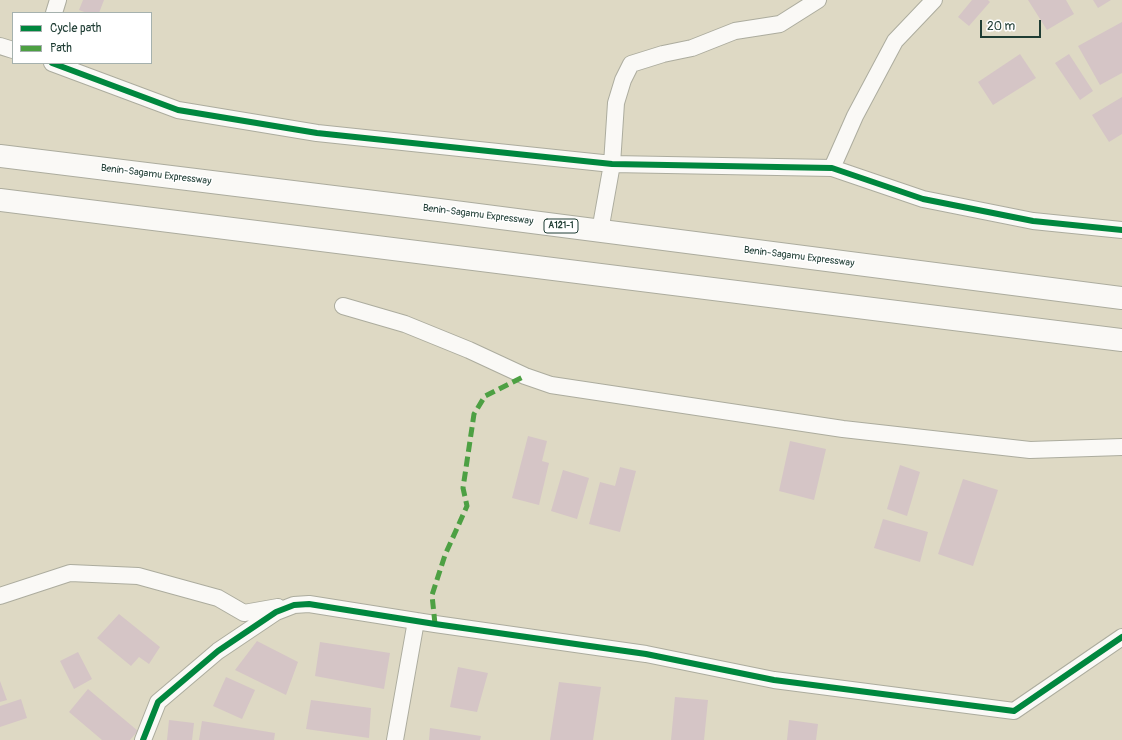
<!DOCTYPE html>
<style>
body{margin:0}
#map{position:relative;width:1122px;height:740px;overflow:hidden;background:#ded9c4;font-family:Pangolin,sans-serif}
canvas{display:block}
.legend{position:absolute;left:12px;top:12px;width:140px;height:52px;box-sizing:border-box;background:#fff;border:1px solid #a5b1ae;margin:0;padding:5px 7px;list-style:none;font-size:12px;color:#1f3d34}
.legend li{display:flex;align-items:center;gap:8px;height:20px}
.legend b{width:20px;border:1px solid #a5b1ae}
.scale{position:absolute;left:980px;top:20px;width:61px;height:18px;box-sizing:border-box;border:2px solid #1f3d34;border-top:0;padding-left:5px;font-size:12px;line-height:14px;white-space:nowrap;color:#1f3d34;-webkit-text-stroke:3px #fff;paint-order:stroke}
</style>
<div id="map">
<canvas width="1122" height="740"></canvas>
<ul class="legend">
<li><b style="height:5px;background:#00873e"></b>Cycle path</li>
<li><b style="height:5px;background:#4da043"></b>Path</li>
</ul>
<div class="scale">20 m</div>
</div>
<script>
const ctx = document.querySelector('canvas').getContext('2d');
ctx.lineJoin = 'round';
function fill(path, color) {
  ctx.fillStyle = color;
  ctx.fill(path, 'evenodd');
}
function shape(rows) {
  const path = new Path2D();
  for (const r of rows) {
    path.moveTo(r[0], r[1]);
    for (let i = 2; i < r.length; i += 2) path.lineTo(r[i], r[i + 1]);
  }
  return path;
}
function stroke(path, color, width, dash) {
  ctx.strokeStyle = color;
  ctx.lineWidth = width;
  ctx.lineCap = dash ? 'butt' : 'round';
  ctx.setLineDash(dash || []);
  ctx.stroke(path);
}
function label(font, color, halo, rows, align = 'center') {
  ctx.font = font + ' Pangolin,sans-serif';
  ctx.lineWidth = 3;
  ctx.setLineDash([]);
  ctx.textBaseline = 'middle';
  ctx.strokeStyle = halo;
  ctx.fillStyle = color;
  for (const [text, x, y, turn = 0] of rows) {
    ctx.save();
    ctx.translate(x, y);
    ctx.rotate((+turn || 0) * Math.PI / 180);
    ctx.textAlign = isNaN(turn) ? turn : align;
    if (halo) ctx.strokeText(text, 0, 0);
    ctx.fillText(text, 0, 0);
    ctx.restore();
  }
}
fill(shape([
 [83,0,104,0,99,13,87,13,79,10],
 [972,0,988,0,990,2,969,26,958,17],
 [1028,0,1066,0,1074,14,1047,30],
 [1093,0,1111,0,1098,8],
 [1122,22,1122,73,1100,85,1078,46],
 [1020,54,1036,78,993,105,978,82],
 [1069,54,1093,91,1080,100,1055,63],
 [1122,97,1122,134,1109,142,1092,115],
 [528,436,547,441,542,461,549,463,539,505,512,498],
 [790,441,826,449,814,500,779,491],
 [900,465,920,472,907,516,887,509],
 [620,467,636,471,620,532,589,524,600,482,615,486],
 [563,470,589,478,577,519,551,511],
 [963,479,998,490,973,566,938,554],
 [883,519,928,532,920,562,874,548],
 [119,614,160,647,149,664,139,657,131,666,97,638],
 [257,641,298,662,286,695,235,670],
 [320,642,390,653,384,689,315,676],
 [78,652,92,679,74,689,60,661],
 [458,667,488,673,477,712,450,707],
 [226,677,255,690,242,719,213,706],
 [0,681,7,700,0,702],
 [559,682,601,687,593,740,550,740],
 [88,689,138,731,130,740,102,740,69,712],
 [675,697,708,700,704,740,671,740],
 [21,699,27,718,0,727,0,706],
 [311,700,371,708,369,738,306,729],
 [169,720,194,723,192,740,167,740],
 [789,720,818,724,816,740,787,740],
 [202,721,275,733,274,740,199,740],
 [430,728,481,736,480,740,429,740]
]), '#d5c5c6');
const street = shape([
 [54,13,58,0],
 [0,46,13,50],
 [52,63,178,110,317,133,612,164,832,168,923,199,1033,221,1122,230],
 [832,168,855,116,895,41,934,0],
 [600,231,612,164,616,103,623,80,631,64,663,54,692,48,735,31,780,24,818,0],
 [343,306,405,324,469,350,525,376,551,385,843,429,1030,450,1122,447],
 [0,596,70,573,138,576,218,598,244,613,278,607],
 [143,740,158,702,218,651,276,612,294,605,309,604,435,624,646,654,774,680,1014,711,1122,637],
 [395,740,416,621]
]);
const highway = shape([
 [0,156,439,210,1122,298],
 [0,200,1122,340]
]);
stroke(street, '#acac9e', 18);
stroke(highway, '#acac9e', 24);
stroke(street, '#faf9f6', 16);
stroke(highway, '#faf9f6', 22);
stroke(shape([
 [435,624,432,595,445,555,467,506,463,488,474,414,485,396,525,376]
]), '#4da043', 5, [10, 5]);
stroke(shape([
 [52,63,178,110,317,133,612,164,832,168,923,199,1033,221,1122,230],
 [143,740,158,702,218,651,276,612,294,605,309,604,435,624,646,654,774,680,1014,711,1122,637]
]), '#00873e', 6);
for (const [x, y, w] of [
 [561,226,34]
]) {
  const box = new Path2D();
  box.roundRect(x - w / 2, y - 7, w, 14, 3);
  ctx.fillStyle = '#fff';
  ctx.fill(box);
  stroke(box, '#1f3d34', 1);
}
label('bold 9px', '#1f3d34', null, [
 ["A121-1",561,226]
]);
label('10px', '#1f3d34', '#fff', [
 ["Benin-Sagamu Expressway",156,175,7],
 ["Benin-Sagamu Expressway",478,215,7],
 ["Benin-Sagamu Expressway",799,257,7]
]);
</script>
